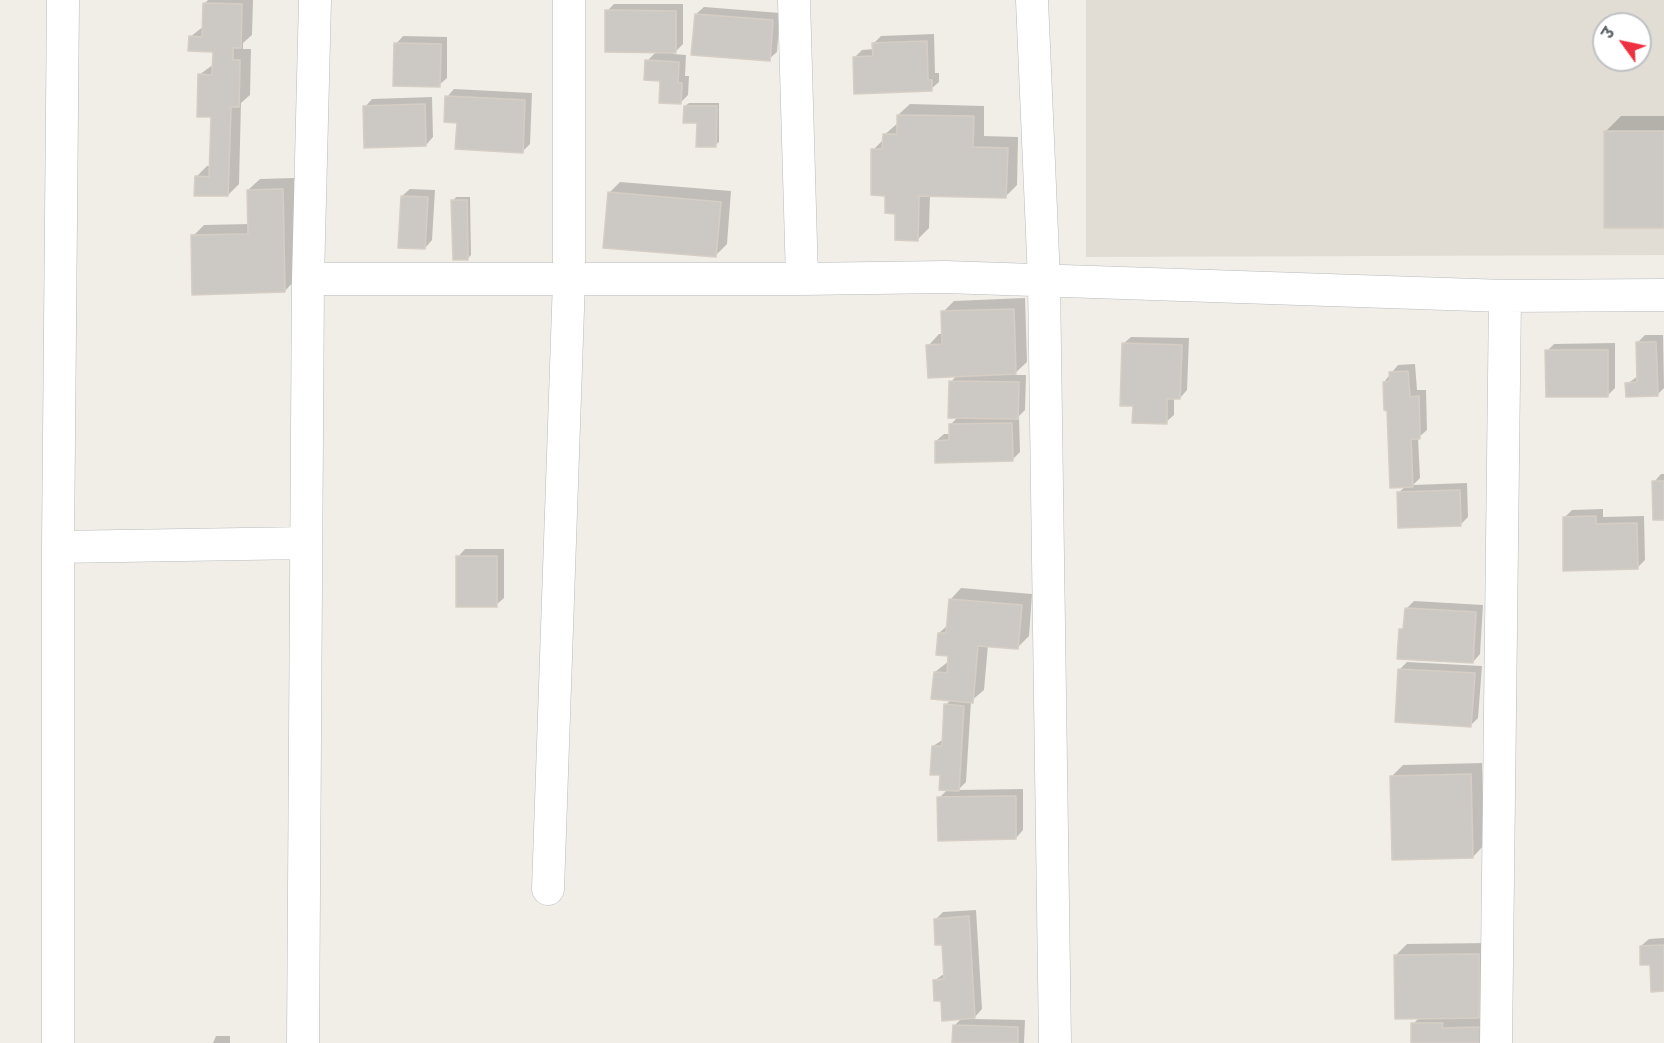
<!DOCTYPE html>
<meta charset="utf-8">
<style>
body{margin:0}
#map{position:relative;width:1664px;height:1043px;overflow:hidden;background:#f1ede7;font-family:Poppins,"Noto Sans Devanagari",sans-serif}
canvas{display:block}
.north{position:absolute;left:1592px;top:12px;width:60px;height:60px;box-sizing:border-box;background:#fff;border:2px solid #bfc1c3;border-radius:50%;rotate:303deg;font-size:16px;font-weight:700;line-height:24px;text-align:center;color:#5e6468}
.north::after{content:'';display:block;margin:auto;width:21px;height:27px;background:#ed3141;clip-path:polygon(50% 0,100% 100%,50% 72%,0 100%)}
</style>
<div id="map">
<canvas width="1664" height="1043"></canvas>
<div class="north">उ</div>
</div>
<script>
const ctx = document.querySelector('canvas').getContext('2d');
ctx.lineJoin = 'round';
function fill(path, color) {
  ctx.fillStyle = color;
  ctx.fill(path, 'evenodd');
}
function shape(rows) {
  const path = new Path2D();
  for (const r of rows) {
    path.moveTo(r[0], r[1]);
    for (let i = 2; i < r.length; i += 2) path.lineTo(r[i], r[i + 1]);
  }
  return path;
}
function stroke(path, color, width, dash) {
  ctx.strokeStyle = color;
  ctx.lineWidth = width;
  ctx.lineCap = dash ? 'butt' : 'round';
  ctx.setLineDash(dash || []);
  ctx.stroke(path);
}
fill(shape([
 [1086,0,1664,0,1664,255,1086,257],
 [1604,24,1640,24,1640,60,1604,60]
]), '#e1ddd5');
fill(shape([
 [208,0,253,0,252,35,243,43,243,49,251,49,250,95,241,103,239,184,228,195,196,177,207,166,211,166,213,115,199,75,214,64,214,50,190,37,204,26,205,3],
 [614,4,683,4,683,44,673,54,686,55,685,76,689,76,688,95,681,102,647,61,656,52,607,11],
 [704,7,780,13,777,52,769,59,696,14],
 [934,34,935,73,939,73,939,82,931,89,854,58,862,50,874,49,874,43,881,36],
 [403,36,447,37,447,78,439,85,396,44],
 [454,89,532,93,530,144,522,152,458,121,447,97],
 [432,97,433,137,426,145,365,107,372,99],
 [689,103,719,103,719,142,715,145,685,106],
 [910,104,984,106,984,136,1018,137,1017,185,1006,196,930,195,929,228,918,239,887,194,873,150,884,139,884,135,898,123,898,115],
 [1621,116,1664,116,1664,226,1606,131],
 [294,178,296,279,285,291,193,236,204,225,249,224,248,190,260,179],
 [620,182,731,191,727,244,715,256,609,193],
 [410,189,435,190,432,240,425,248,402,196],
 [456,197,470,197,471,255,468,258,453,201],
 [1025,298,1027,362,1013,375,1026,375,1025,410,1019,416,1020,452,1013,459,936,441,944,434,951,434,950,425,959,416,951,382,957,375,928,346,939,334,944,334,943,312,954,301],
 [1645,335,1663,335,1664,388,1657,395,1627,384,1638,376,1637,343],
 [1131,337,1189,338,1187,390,1180,398,1174,398,1174,415,1166,422,1123,344],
 [1615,343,1615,388,1608,395,1547,351,1554,344],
 [1415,364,1417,390,1426,390,1427,430,1418,438,1420,478,1413,485,1467,483,1468,517,1461,524,1398,493,1406,486,1384,382,1398,365],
 [1661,474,1664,474,1664,519,1654,482],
 [1603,509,1603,517,1644,516,1645,560,1637,568,1564,518,1572,510],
 [465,549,504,549,504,598,496,605,458,557],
 [961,588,1032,594,1029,636,1017,648,988,645,984,690,971,701,966,782,958,790,1023,789,1023,830,1016,838,939,798,948,789,933,746,944,739,946,705,951,699,935,672,949,661,950,655,939,633,948,625,950,600],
 [1414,601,1483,605,1480,654,1473,662,1401,630,1405,625,1406,609],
 [1407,662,1482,666,1478,718,1471,725,1400,669],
 [1482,763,1484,845,1473,857,1391,777,1403,765],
 [976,910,982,1009,973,1019,1025,1020,1024,1043,953,1043,954,1026,962,1018,943,999,934,981,945,973,944,943,936,919,943,912],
 [1664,938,1664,990,1641,946,1649,939],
 [1489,943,1490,1005,1478,1017,1496,1016,1496,1043,1413,1043,1413,1024,1420,1017,1396,955,1407,944],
 [216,1036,230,1036,230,1043,213,1043]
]), '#0003');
const building = shape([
 [203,3,242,4,241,48,233,48,233,60,240,60,239,107,231,107,228,196,194,196,195,176,209,177,211,117,197,117,198,74,212,75,213,52,188,51,189,36,202,37,203,3],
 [605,10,676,11,676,53,605,52,605,10],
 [695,14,773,20,770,61,691,55,695,14],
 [927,41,928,80,932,80,932,91,854,94,853,57,873,56,872,43,927,41],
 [394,43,441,44,440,87,393,86,394,43],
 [645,60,679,62,678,83,682,83,681,104,659,103,660,81,644,80,645,60],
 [445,96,525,100,523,153,455,149,457,123,444,122,445,96],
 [425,104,426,146,364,148,363,106,425,104],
 [684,106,717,106,716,147,696,147,697,123,683,123,684,106],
 [897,115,974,116,973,147,1008,148,1006,198,919,196,918,241,895,240,895,214,885,213,885,196,871,195,871,149,882,149,883,134,897,134,897,115],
 [1604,131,1664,131,1664,228,1604,228,1604,131],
 [283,189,285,292,192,295,191,235,248,234,247,190,283,189],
 [608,192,721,202,716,257,603,248,608,192],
 [401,196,428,197,425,249,398,248,401,196],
 [451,200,467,200,468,260,453,260,451,200],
 [1014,309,1016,374,928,378,926,345,942,344,941,311,1014,309],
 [1636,342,1656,342,1658,396,1626,397,1625,383,1637,382,1636,342],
 [1122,343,1182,345,1180,399,1167,399,1167,424,1132,423,1133,406,1120,406,1122,343],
 [1545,350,1608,350,1608,397,1546,397,1545,350],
 [1408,371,1410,397,1419,396,1420,439,1411,439,1413,487,1390,488,1387,411,1384,410,1383,382,1390,381,1389,372,1408,371],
 [949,381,1019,382,1018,419,948,418,949,381],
 [1012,423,1013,461,935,463,935,441,949,440,949,424,1012,423],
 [1652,481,1664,481,1664,520,1653,520,1652,481],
 [1460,490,1461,526,1398,528,1397,492,1460,490],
 [1596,516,1596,524,1637,523,1638,569,1563,571,1563,517,1596,516],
 [456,556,497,556,497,607,456,607,456,556],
 [949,599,1022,605,1018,649,978,646,973,703,931,699,934,672,947,673,948,656,936,655,938,633,946,633,949,599],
 [1405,608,1476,612,1473,663,1397,659,1399,629,1403,629,1405,608],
 [1398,669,1475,673,1471,727,1395,722,1398,669],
 [944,704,964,706,959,791,939,790,940,775,930,775,932,746,942,746,944,704],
 [1471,774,1473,858,1392,860,1390,776,1471,774],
 [1016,796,1016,839,938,841,937,797,1016,796],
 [969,916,975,1018,942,1021,941,1001,934,1001,933,980,944,979,942,945,935,945,934,919,969,916],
 [1664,945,1664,991,1651,992,1650,965,1640,965,1640,946,1664,945],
 [1479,954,1479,1018,1395,1019,1394,955,1479,954],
 [1411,1023,1443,1023,1442,1028,1485,1027,1485,1043,1411,1043,1411,1023],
 [953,1025,1018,1027,1018,1043,952,1043,953,1025]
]);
fill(building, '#ccc8c3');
stroke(building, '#d6cec5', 1.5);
const minor = shape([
 [794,0,802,279],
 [1032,0,1044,280,1055,1043],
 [308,279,802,279,945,277,1505,296,1664,295],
 [58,547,306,543],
 [548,889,569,280,569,0],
 [58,1043,58,547,63,0],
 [303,1043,308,279,315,0],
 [1496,1043,1505,296]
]);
stroke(minor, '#b7bbbe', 33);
stroke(minor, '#fff', 32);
</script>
